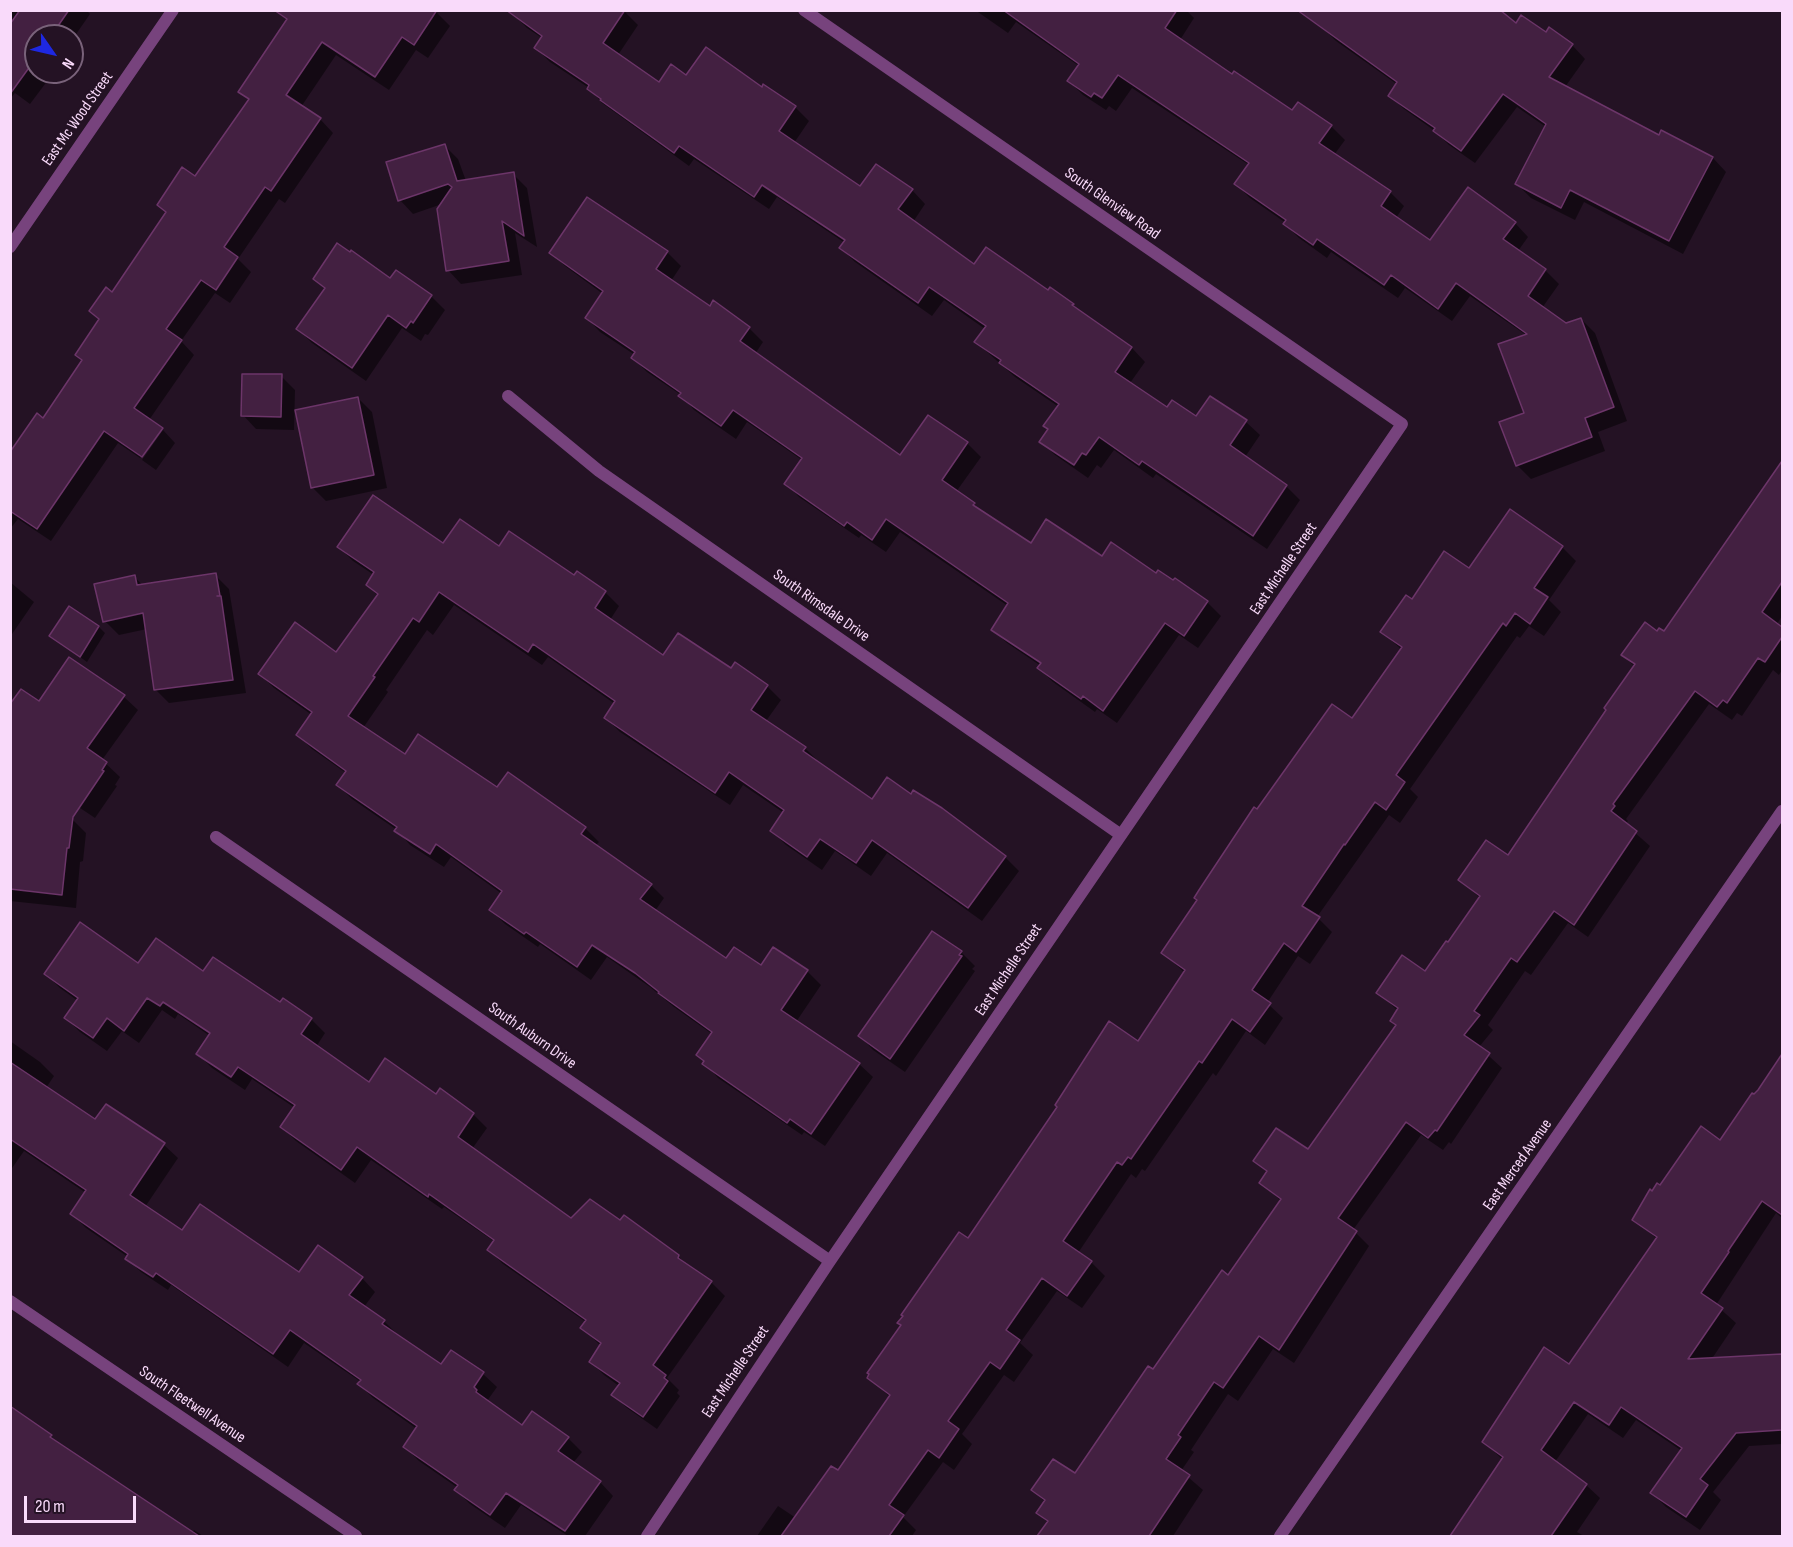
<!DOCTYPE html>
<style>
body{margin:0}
#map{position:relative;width:1793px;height:1547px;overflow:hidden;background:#241224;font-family:"Sofia Sans Condensed",sans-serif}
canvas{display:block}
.frame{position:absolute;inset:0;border:12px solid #f9dafa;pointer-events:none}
.north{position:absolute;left:24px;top:24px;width:60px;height:60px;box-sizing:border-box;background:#241224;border:2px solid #79627a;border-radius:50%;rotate:124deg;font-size:16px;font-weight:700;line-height:24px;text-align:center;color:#f9dafa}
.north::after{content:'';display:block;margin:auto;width:21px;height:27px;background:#1e28e2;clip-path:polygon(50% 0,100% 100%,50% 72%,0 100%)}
.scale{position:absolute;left:24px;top:1496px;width:112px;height:27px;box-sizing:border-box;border:3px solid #f9dafa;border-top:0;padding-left:8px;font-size:18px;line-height:21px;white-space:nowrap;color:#f9dafa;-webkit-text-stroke:4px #241224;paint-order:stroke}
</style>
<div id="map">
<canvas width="1793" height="1547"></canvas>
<div class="frame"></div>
<div class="north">N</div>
<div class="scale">20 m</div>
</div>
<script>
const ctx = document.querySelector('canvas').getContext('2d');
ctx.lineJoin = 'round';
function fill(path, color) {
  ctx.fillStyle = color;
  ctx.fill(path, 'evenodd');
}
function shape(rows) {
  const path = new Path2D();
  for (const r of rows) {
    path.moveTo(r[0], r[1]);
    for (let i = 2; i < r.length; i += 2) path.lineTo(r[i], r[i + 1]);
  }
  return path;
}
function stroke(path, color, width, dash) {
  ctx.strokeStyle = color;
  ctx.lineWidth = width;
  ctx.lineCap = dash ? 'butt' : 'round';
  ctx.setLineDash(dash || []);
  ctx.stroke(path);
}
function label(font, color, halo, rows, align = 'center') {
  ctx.font = font + ' "Sofia Sans Condensed",sans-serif';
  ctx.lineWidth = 4.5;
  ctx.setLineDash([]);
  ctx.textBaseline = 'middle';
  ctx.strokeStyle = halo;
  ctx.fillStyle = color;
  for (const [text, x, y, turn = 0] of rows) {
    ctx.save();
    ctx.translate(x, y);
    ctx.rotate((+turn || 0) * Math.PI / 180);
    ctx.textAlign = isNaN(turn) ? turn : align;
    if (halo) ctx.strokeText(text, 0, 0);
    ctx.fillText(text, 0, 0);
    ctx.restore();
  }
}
fill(shape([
 [10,10,86,10,90,14,72,40,72,36,36,36,36,72,54,72,30,104,15,93,10,99],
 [295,10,434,10,450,26,428,58,416,50,389,90,336,55,301,107,320,119,333,133,285,203,279,199,238,259,251,272,230,303,215,293,181,341,194,355,149,420,162,429,160,429,140,458,118,443,51,541,18,519,10,529,10,454,43,420,83,362,76,355,100,320,113,294,250,101,240,91],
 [623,10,638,25,618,55,659,84,686,77,762,89,795,107,809,121,794,143,860,188,912,190,925,204,913,222,974,267,1048,293,1073,305,1081,314,1132,348,1145,362,1130,383,1168,409,1197,418,1246,422,1260,435,1245,457,1286,486,1300,500,1267,549,1156,474,1153,478,1114,450,1101,468,1097,465,1088,478,1055,455,1041,442,1049,430,1059,407,1015,377,976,342,985,329,944,300,932,316,855,262,841,248,845,243,777,197,769,209,694,159,689,166,602,103,589,88,550,62,536,48,542,38,527,28,513,14],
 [975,10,1186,10,1194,18,1180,40,1232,76,1293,112,1331,126,1345,140,1334,155,1390,192,1404,206,1396,218,1431,242,1515,223,1528,237,1518,251,1545,270,1559,284,1542,308,1566,325,1581,319,1595,333,1627,421,1598,432,1605,451,1531,479,1517,465,1526,414,1526,335,1470,296,1452,321,1405,288,1398,298,1331,252,1327,258,1299,238,1285,224,1286,223,1250,198,1236,184,1249,165,1132,88,1116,111,1109,106,1106,110,1083,95,1069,81,1079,66,1016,22,1008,33],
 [1516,25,1546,34,1572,45,1585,59,1565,87,1660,137,1662,132,1713,158,1726,172,1683,254,1584,202,1575,220,1531,198,1517,184,1546,127,1517,107,1475,163,1449,145,1435,131,1404,109,1390,96,1398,85,1336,41,1322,27],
 [444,145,458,159,466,181,513,174,527,188,537,247,515,233,522,275,461,284,448,270,442,204,413,214,400,200],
 [667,252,681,266,671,281,710,308,749,328,763,342,755,354,901,457,967,443,981,457,956,492,974,504,984,514,1031,545,1103,558,1156,575,1207,602,1221,616,1198,648,1179,635,1117,723,1097,709,1095,712,1053,682,1039,668,1041,666,1007,643,993,630,1008,606,900,532,886,552,861,535,859,538,799,497,786,483,802,460,747,422,736,439,694,410,681,395,647,372,633,358,635,355,600,332,587,318,603,294,565,266,551,253],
 [350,254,391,280,396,272,431,296,445,310,428,335,425,334,421,341,402,328,366,381,312,343,298,329,326,290,315,279],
 [281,376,295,390,294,430,256,429,243,415],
 [358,398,372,412,387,488,326,501,312,487],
 [163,430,175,443,156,470,142,460],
 [1782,463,1782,616,1777,624,1782,628,1782,670,1779,675,1773,670,1742,716,1737,713,1732,720,1709,704,1626,819,1628,821,1625,824,1650,846,1588,937,1568,923,1531,975,1525,971,1488,1025,1493,1030,1479,1047,1502,1068,1451,1144,1449,1142,1443,1150,1421,1135,1353,1230,1369,1246,1294,1363,1273,1349,1238,1401,1228,1394,1191,1450,1194,1452,1181,1471,1203,1490,1173,1536,1039,1536,1048,1523,1038,1512,1045,1502,1033,1490,1075,1475,1153,1371,1229,1277,1281,1201,1261,1183,1268,1173,1255,1161,1309,1151,1397,1026,1398,1011,1378,992,1426,973,1448,944,1480,898,1460,880,1508,857,1608,711,1635,667,1623,655,1658,633,1664,633],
 [443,545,499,548,574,577,577,573,605,592,619,606,610,620,663,657,731,671,767,686,781,700,766,721,805,748,819,762,818,763,872,801,1005,857,1019,871,982,921,887,853,871,876,835,851,822,870,786,845,772,831,784,813,743,785,730,805,620,732,606,718,615,704,548,657,542,665,454,605,433,635,427,630,386,690,388,692,363,728,405,757,497,789,585,828,599,842,595,846,651,885,664,898,655,911,727,960,761,968,807,971,821,985,796,1022,859,1064,873,1077,825,1146,804,1132,802,1135,718,1078,698,1055,712,1034,674,1007,650,987,607,957,591,980,540,944,538,947,505,924,491,910,502,894,451,857,444,867,410,845,397,830,352,799,338,785,346,773,312,749,298,735,312,715,274,688,260,674,337,654,378,596,367,585,374,575,353,561,339,547],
 [1562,547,1576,561,1549,600,1561,612,1544,636,1529,626,1520,638,1517,636,1410,789,1418,797,1400,823,1389,815,1317,917,1332,932,1310,964,1298,956,1267,1003,1283,1018,1265,1045,1246,1031,1216,1076,1213,1073,1145,1171,1142,1169,1136,1178,1131,1174,1078,1253,1091,1262,1105,1276,1082,1308,1057,1291,1020,1343,1033,1355,1014,1382,1004,1375,962,1434,972,1444,954,1470,943,1462,903,1517,916,1530,912,1536,757,1536,778,1506,796,1518,838,1472,890,1397,869,1378,969,1240,1138,1043,1185,973,1163,953,1257,811,1352,720,1402,650,1382,632,1412,601,1469,570],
 [215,575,229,589,246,693,169,703,155,689,147,629,119,635,105,621,134,576,143,586],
 [10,582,34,602,10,637],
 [69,608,99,627,105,633,87,662,51,636],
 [69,659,124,697,138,710,102,760,120,777,115,785,117,786,95,818,10,761,39,703],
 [10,812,72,819,86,833,83,861,80,862,76,908,10,901],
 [961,952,975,966,972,969,975,971,905,1072,873,1050,860,1036],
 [139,965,203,973,280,1004,283,1000,311,1019,325,1033,316,1047,369,1084,437,1096,440,1091,473,1114,487,1128,472,1149,571,1220,620,1222,678,1256,689,1267,711,1282,725,1296,667,1378,679,1390,677,1393,680,1396,657,1429,627,1408,613,1395,619,1386,604,1375,591,1362,601,1346,582,1328,586,1322,503,1264,489,1250,495,1242,444,1207,442,1209,371,1160,355,1183,296,1141,282,1127,295,1108,252,1079,245,1090,212,1068,198,1054,210,1036,178,1014,175,1019,162,1010,139,1043,122,1031,107,1051,80,1032,66,1018,78,1001,60,988,46,974],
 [10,1041,40,1062,54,1076,46,1088,96,1121,106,1106,164,1145,178,1158,145,1207,182,1232,300,1274,362,1278,375,1292,364,1307,384,1321,398,1335,441,1367,451,1352,483,1374,497,1387,487,1401,522,1427,568,1438,582,1452,573,1463,600,1482,613,1496,585,1536,568,1536,521,1505,505,1528,470,1504,456,1490,458,1488,419,1461,405,1447,417,1429,373,1398,359,1384,361,1382,304,1343,288,1367,171,1285,168,1290,141,1272,127,1259,128,1257,86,1228,72,1214,86,1193,24,1151,10,1171],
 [1782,1057,1782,1218,1776,1213,1716,1305,1736,1323,1711,1360,1782,1355,1782,1444,1749,1446,1713,1492,1721,1500,1700,1530,1666,1507,1652,1493,1682,1451,1636,1420,1623,1438,1588,1414,1555,1462,1586,1485,1600,1498,1577,1532,1584,1536,1452,1536,1503,1460,1484,1442,1569,1366,1657,1239,1634,1219,1653,1193,1721,1142],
 [10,1408,51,1436,60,1446,192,1533,194,1530,203,1536,17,1536,10,1532]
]), '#0007');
const building = shape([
 [20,10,69,10,51,36,36,36,36,58,10,94,10,24,20,10],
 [274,10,437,10,414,45,402,37,375,77,322,42,286,95,321,118,271,191,265,187,224,247,238,257,216,290,201,280,166,329,182,340,134,408,163,428,142,457,104,431,37,529,10,511,10,452,37,413,43,418,82,360,75,355,99,319,89,311,106,287,112,292,166,212,157,205,182,167,195,176,249,99,238,92,287,19,274,10],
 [506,10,625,10,603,43,659,82,671,64,686,75,706,47,762,87,763,84,796,106,779,131,860,186,876,164,913,189,898,209,974,264,986,247,1048,290,1050,287,1074,304,1072,305,1132,347,1115,372,1167,407,1172,400,1196,416,1210,396,1247,420,1230,445,1287,485,1253,536,1142,461,1139,465,1099,437,1086,455,1082,453,1074,465,1039,442,1048,429,1043,426,1059,404,999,363,1001,360,974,342,986,326,929,287,918,303,839,248,845,240,762,185,754,197,679,146,674,153,600,100,601,99,587,89,589,85,534,48,542,36,506,10],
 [1003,10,1177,10,1165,28,1232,74,1234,71,1292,110,1298,102,1332,125,1319,143,1391,191,1381,206,1430,240,1468,187,1516,222,1503,239,1546,269,1528,296,1566,323,1581,318,1614,407,1585,418,1592,437,1516,466,1499,422,1524,413,1498,344,1527,334,1456,283,1438,309,1391,275,1384,285,1317,239,1313,245,1283,224,1286,220,1234,184,1249,163,1118,75,1102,98,1094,93,1091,97,1067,81,1079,64,1003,10],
 [1297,10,1500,10,1516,23,1521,15,1546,32,1549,27,1573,44,1549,77,1659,135,1661,130,1713,157,1669,241,1570,190,1561,208,1515,184,1546,124,1503,94,1461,151,1433,131,1435,128,1388,96,1397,82,1297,10],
 [445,144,457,181,514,172,524,236,502,221,509,261,446,271,437,209,452,187,448,184,398,201,386,162,445,144],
 [587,197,668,251,656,269,710,306,713,300,750,327,740,341,900,455,928,415,968,442,942,480,975,503,973,505,1031,543,1046,519,1102,556,1111,542,1156,573,1158,570,1173,580,1175,578,1208,601,1184,636,1165,623,1103,711,1083,696,1081,699,1037,668,1041,663,991,630,1008,603,886,519,872,540,847,522,844,526,784,484,802,458,733,410,721,426,678,396,681,393,631,358,635,352,585,318,603,291,549,253,587,197],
 [337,243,350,252,351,250,390,278,396,270,432,295,413,323,411,321,406,328,388,315,352,368,296,329,325,288,313,279,337,243],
 [242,374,282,374,281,417,241,416,242,374],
 [358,397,374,475,311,488,295,410,358,397],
 [1782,461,1782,582,1762,612,1782,627,1782,637,1765,662,1758,658,1727,703,1723,700,1717,707,1695,691,1613,804,1615,806,1611,811,1637,831,1574,925,1554,911,1517,962,1511,958,1474,1011,1480,1015,1464,1035,1490,1053,1437,1131,1435,1130,1428,1138,1406,1122,1338,1218,1357,1231,1279,1350,1259,1336,1223,1388,1214,1382,1178,1435,1181,1437,1166,1459,1190,1475,1149,1536,1037,1536,1048,1521,1036,1513,1045,1500,1031,1490,1053,1459,1075,1473,1148,1366,1153,1369,1222,1270,1228,1275,1281,1199,1259,1183,1267,1171,1253,1161,1276,1128,1308,1149,1396,1025,1390,1021,1398,1008,1376,993,1402,955,1425,971,1446,941,1448,942,1480,896,1458,880,1486,840,1508,855,1606,710,1604,708,1635,664,1621,655,1645,622,1657,631,1659,628,1664,631,1782,461],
 [373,495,443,543,460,519,499,546,509,531,574,575,577,571,606,591,595,608,663,655,678,633,731,668,735,662,768,685,751,710,806,747,803,751,872,799,887,777,911,794,913,790,942,808,1006,856,968,908,872,840,856,863,820,839,807,857,770,831,784,810,729,772,715,793,604,718,615,701,533,644,528,652,439,592,419,622,413,618,373,676,375,677,348,716,405,754,418,734,497,787,508,772,586,827,581,834,652,884,640,899,726,958,734,947,761,965,773,947,808,970,781,1010,860,1063,811,1134,790,1119,787,1123,702,1064,704,1061,696,1055,712,1032,658,993,659,992,635,973,592,945,577,967,526,932,524,934,489,910,502,891,436,844,430,854,394,831,397,827,336,785,346,771,296,735,312,712,258,674,295,622,336,652,378,594,366,585,374,572,337,547,373,495],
 [1510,509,1563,546,1534,588,1548,597,1530,624,1515,613,1506,626,1503,623,1396,775,1405,782,1386,810,1375,802,1345,845,1344,844,1302,906,1320,917,1296,952,1284,943,1252,990,1271,1003,1250,1032,1232,1019,1202,1063,1199,1061,1131,1159,1128,1157,1122,1165,1117,1162,1063,1241,1092,1261,1067,1296,1042,1278,1006,1330,1020,1340,1000,1369,990,1362,948,1421,959,1429,939,1458,928,1450,889,1505,904,1515,889,1536,781,1536,831,1466,838,1470,890,1395,867,1378,869,1374,867,1373,901,1325,897,1323,903,1316,901,1315,959,1232,968,1238,1057,1107,1055,1105,1109,1021,1138,1041,1185,970,1161,953,1197,900,1194,898,1199,890,1254,807,1257,809,1332,704,1352,718,1402,647,1380,632,1406,595,1412,599,1444,551,1469,568,1510,509],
 [216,573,220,596,217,596,221,596,233,680,154,690,143,613,103,622,94,584,135,575,137,585,216,573],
 [69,606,99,626,80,657,49,636,69,606],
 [69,657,125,695,87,748,107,762,102,770,104,771,73,817,69,848,67,848,62,895,10,889,10,704,21,689,39,701,69,657],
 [80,922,138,963,156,938,203,971,213,957,280,1002,283,998,312,1018,301,1034,369,1082,385,1058,436,1094,440,1088,474,1113,458,1137,571,1218,590,1199,620,1220,624,1215,679,1255,678,1258,712,1281,653,1365,666,1375,664,1378,668,1381,643,1417,611,1395,620,1383,589,1362,601,1343,580,1328,586,1320,487,1250,494,1240,429,1194,428,1197,357,1147,341,1170,280,1127,295,1105,238,1067,231,1077,196,1054,210,1033,163,1002,160,1006,147,998,124,1031,107,1018,93,1038,64,1018,78,998,44,974,80,922],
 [932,931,962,951,959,955,962,956,890,1059,858,1036,932,931],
 [1782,1054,1782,1215,1762,1201,1728,1251,1729,1252,1701,1293,1723,1308,1688,1359,1782,1354,1782,1430,1736,1433,1700,1479,1708,1485,1686,1517,1650,1493,1682,1448,1621,1407,1609,1425,1574,1402,1541,1450,1587,1484,1551,1536,1450,1536,1503,1457,1482,1442,1544,1347,1569,1364,1657,1237,1632,1220,1650,1189,1652,1191,1657,1183,1660,1185,1701,1126,1720,1140,1752,1093,1754,1094,1758,1090,1782,1054],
 [10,1062,95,1119,106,1104,165,1143,130,1195,182,1230,200,1204,299,1272,318,1245,363,1277,349,1295,385,1320,382,1324,441,1364,451,1350,484,1372,474,1387,477,1390,476,1392,522,1425,532,1411,569,1437,558,1451,601,1481,565,1531,506,1493,490,1515,454,1490,458,1485,403,1447,417,1426,357,1384,361,1380,290,1330,273,1354,156,1273,153,1277,125,1259,128,1254,70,1214,86,1190,10,1139,10,1062],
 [10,1406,52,1435,50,1437,199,1536,10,1536,10,1406]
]);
fill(building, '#432041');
stroke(building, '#6c3569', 1.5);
stroke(shape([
 [10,247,173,10],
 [508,396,599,471,1121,835],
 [216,837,830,1261],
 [10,1301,356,1536],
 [647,1536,830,1261,1402,424,804,10]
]), '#77437d', 12);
stroke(shape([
 [1280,1536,1782,811]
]), '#77437d', 12);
label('16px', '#f9dafa', '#241224', [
 ["East Mc Wood Street",78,119,-55],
 ["South Glenview Road",1112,204,35],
 ["East Michelle Street",1284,569,-56],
 ["South Rimsdale Drive",821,606,35],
 ["East Michelle Street",1009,970,-56],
 ["South Auburn Drive",532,1036,35],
 ["East Merced Avenue",1518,1165,-55],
 ["East Michelle Street",736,1372,-56],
 ["South Fleetwell Avenue",192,1405,34]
]);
</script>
